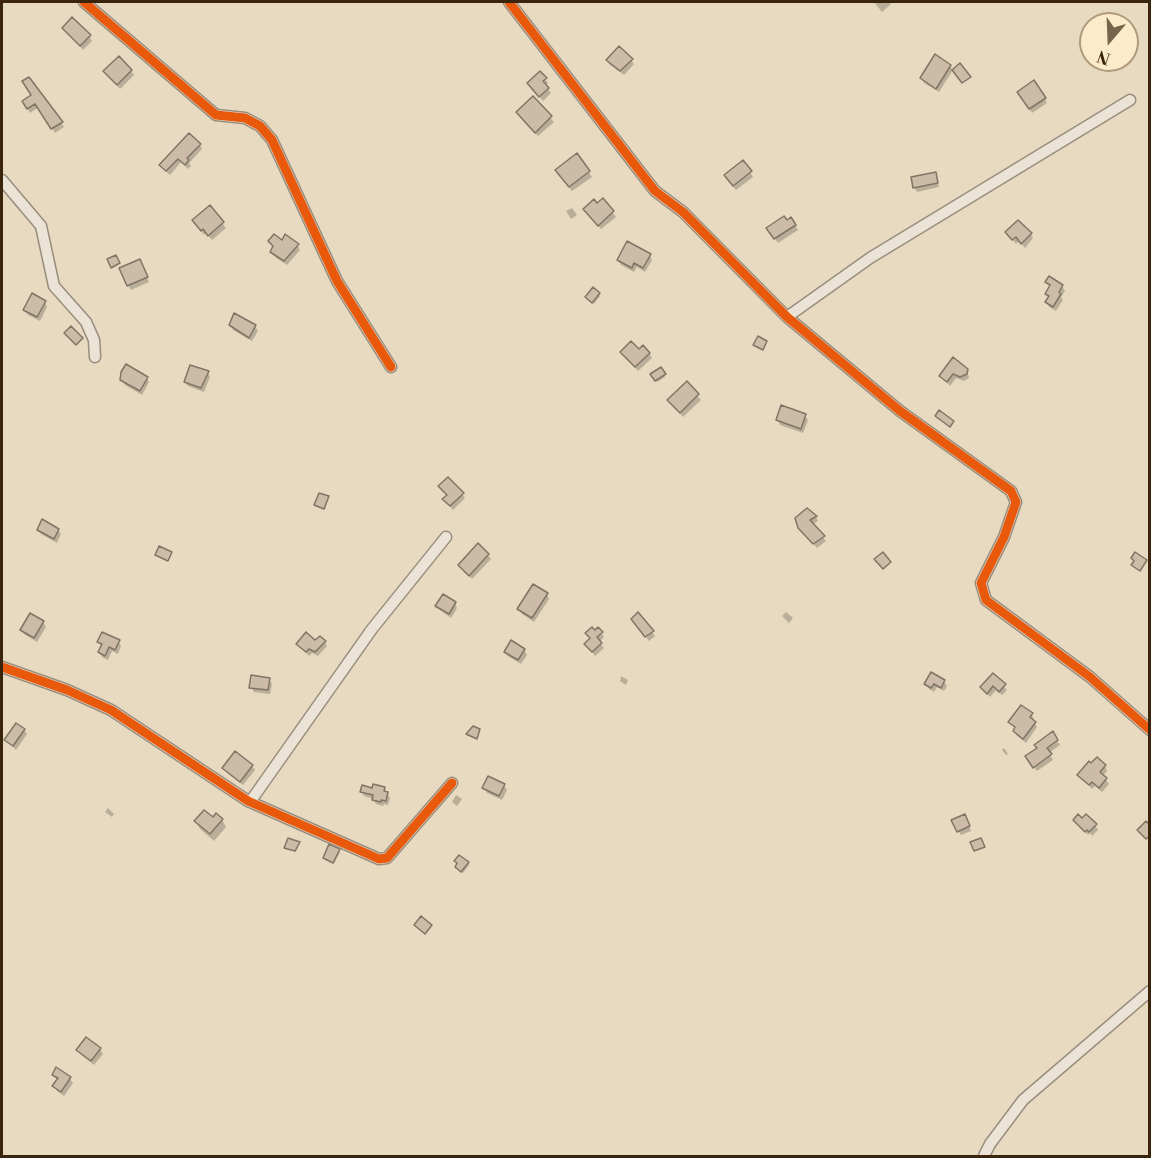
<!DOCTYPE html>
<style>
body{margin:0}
#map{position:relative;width:1151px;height:1158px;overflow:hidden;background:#e8dac0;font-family:"Libre Bodoni",serif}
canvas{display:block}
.frame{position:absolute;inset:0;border:3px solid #3a240b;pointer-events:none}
.north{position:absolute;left:1079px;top:12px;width:60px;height:60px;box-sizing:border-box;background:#fceaca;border:2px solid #ae9b7e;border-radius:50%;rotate:199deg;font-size:16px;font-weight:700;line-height:24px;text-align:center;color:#3a240b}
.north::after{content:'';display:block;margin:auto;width:21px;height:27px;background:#77644a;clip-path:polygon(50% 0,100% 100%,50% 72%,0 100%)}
</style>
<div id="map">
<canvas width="1151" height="1158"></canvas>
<div class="frame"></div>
<div class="north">N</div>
</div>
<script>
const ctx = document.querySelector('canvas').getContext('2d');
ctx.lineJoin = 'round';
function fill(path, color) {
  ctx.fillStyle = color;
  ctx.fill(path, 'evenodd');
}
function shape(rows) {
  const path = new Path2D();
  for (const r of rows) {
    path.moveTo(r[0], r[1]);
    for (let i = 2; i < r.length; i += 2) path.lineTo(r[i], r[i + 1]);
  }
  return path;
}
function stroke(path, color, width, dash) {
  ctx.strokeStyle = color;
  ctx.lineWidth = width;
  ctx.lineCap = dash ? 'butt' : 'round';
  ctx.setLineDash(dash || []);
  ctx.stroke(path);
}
fill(shape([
 [874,2,890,2,891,4,882,12],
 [64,28,89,36,92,41,83,50],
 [631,60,634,64,624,75,610,65,607,61],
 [950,66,953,70,939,92,924,83,921,78],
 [105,71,131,71,134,75,120,89],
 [545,79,548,83,545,86,551,93,543,101,529,84],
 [1034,82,1047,103,1032,113,1022,97],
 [33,95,61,123,64,127,55,133,39,107,30,113,24,101],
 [533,98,554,122,538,136,517,113],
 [200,145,202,149,189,163,191,166,188,169,181,162,170,175,164,170,161,165],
 [576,155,592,177,572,191,560,175],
 [750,172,753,177,736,190,728,180],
 [935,174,939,187,917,192,914,187],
 [603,200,616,217,601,229,587,214],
 [210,207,226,228,212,240,206,233,204,235,194,221],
 [572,208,577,215,571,219,566,211],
 [791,219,798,230,778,243,768,228],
 [1031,234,1033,238,1025,248,1019,241,1016,244,1010,237],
 [282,242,297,245,300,250,287,265,275,257,272,252],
 [650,255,652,260,645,272,637,267,634,272,621,265,618,260],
 [142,266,149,282,131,290,128,285],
 [1047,282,1062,286,1065,291,1061,297,1063,300,1056,311,1049,307,1047,302,1049,298,1047,294,1050,286],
 [593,289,600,296,594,304,588,299],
 [45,302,47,307,40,321,28,315,25,310],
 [230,325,255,326,258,331,252,341,233,330],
 [639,351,649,353,652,358,638,371,622,352],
 [661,369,665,377,657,382,652,375],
 [967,370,969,378,964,381,956,378,950,386,941,376],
 [208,372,210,377,204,392,188,386,185,382],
 [147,378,149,382,142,395,125,385,122,380],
 [686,383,701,400,683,417,669,400],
 [805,416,808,420,803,433,780,425,778,420],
 [440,487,462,494,465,498,453,510,444,499,448,496],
 [328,498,325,510,316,506,315,505],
 [807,510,816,517,818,521,812,525,826,541,817,548,803,532],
 [39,530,58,530,61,534,57,543,41,534],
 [488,555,491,559,472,579,459,565],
 [547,594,549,599,534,622,522,614,519,609],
 [455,603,457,608,451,618,440,610,437,606],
 [786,612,793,618,789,623,782,616],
 [638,614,655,636,649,641,636,624],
 [43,622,46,627,37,642,24,634,21,630],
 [601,633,604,637,599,642,604,648,595,656,589,648,591,639,587,634],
 [118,641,121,646,118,654,112,651,108,660,102,657,99,652,102,647,99,642],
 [325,642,327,646,318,656,312,653,309,656,298,644],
 [524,650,527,655,521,664,508,656,505,652],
 [993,675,1007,690,1002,695,996,690,990,697,982,688],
 [621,676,628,680,626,685,620,681],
 [269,679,272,684,270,694,254,692,251,687],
 [944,681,947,686,944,691,937,687,934,692,929,689,926,684],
 [1031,714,1034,719,1033,721,1037,727,1026,743,1017,736,1014,731,1016,729,1010,722],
 [24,730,27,734,16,750,6,740],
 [1052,733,1060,745,1049,753,1053,760,1037,771,1029,761],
 [1004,748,1008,754,1006,755,1002,750],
 [252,766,255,770,243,785,227,773,224,768],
 [1105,766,1107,771,1103,776,1109,784,1102,792,1095,786,1092,789,1079,775],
 [504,785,507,790,502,800,487,793,484,788],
 [384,789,390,798,388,805,384,804,383,806,376,804,373,799,364,796,362,792],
 [456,795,462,799,457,806,452,802],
 [108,808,114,814,112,817,105,812],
 [213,819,222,820,226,827,214,841,200,829,196,822],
 [1074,820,1095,825,1098,830,1092,836,1090,833,1088,835],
 [953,821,967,821,971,831,961,835],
 [299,843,296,852,286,847],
 [339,850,340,852,334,864,326,860,324,858],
 [468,863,469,865,463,873,457,869],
 [100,1049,103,1054,94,1065,80,1054,78,1050],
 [57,1069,70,1079,73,1083,64,1096,57,1091,54,1086,58,1081,53,1075]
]), '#0003');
const building = shape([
 [72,17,91,35,80,46,62,28,72,17],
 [619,46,633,59,620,71,606,60,619,46],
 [935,54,951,65,936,89,920,78,935,54],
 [119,56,132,70,117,85,103,71,119,56],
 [960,63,971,77,962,83,952,70,960,63],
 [540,71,547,78,543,81,549,88,539,97,527,83,540,71],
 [29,77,63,122,51,129,35,104,27,109,22,101,31,95,22,81,29,77],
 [1034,80,1046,98,1029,109,1017,92,1034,80],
 [533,96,552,116,535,133,516,112,533,96],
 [189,133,201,144,187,158,189,160,185,165,178,159,166,171,159,165,189,133],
 [577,153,590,171,569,187,555,170,577,153],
 [743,160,752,171,733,186,724,175,743,160],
 [936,172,938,183,913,188,911,177,936,172],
 [603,198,614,211,598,226,583,209,594,199,597,203,603,198],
 [210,205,224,222,208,236,203,229,201,231,192,220,210,205],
 [784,216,787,220,791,217,796,225,774,239,766,228,784,216],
 [1018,220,1032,233,1021,244,1016,237,1012,240,1005,232,1018,220],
 [274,234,282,240,285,234,299,244,284,261,270,252,273,246,268,241,274,234],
 [627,241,651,254,643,268,634,263,632,268,617,260,627,241],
 [116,255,120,263,111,268,107,259,116,255],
 [140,259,148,277,127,286,119,268,140,259],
 [1049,276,1063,285,1059,292,1061,294,1053,307,1045,302,1049,296,1045,294,1050,285,1045,282,1049,276],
 [593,287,600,293,592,303,585,297,593,287],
 [32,293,46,301,37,317,23,310,32,293],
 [234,313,256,325,249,338,229,325,234,313],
 [71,326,83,338,76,345,64,333,71,326],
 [758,336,767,341,763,350,753,345,758,336],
 [631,341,639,349,643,345,650,353,635,367,620,352,631,341],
 [953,357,968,369,967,374,960,377,953,374,947,382,939,376,953,357],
 [126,364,148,377,140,391,120,380,121,372,126,364],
 [190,365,209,371,201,388,184,382,190,365],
 [661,367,666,374,655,381,650,374,661,367],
 [687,381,699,394,680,413,667,400,687,381],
 [781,405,806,414,801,429,776,420,781,405],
 [939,410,954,421,950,427,935,416,939,410],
 [448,477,464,493,450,506,442,499,447,495,438,486,448,477],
 [319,493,329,496,324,509,314,505,319,493],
 [807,508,817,516,810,520,825,536,813,544,798,528,795,518,807,508],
 [42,519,59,529,54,539,37,530,42,519],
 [478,543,489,554,469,576,458,565,478,543],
 [159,546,172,552,168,561,155,555,159,546],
 [883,552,891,562,883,569,874,559,883,552],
 [1135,552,1147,560,1140,571,1131,565,1134,561,1131,558,1135,552],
 [533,584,548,593,532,618,517,609,533,584],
 [443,594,456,602,449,614,435,606,443,594],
 [638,612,654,631,645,637,631,619,638,612],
 [30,613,44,621,34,638,20,630,30,613],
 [592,627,595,630,598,627,603,632,597,637,602,643,592,652,584,644,590,638,585,633,592,627],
 [102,632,120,640,115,650,109,647,105,656,98,652,102,644,97,642,102,632],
 [306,632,315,640,320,636,326,641,315,652,309,649,306,652,296,644,306,632],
 [511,640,525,649,518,660,504,652,511,640],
 [931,672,945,680,941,688,934,684,931,688,924,684,931,672],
 [993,673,1006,684,999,692,993,686,987,694,980,687,993,673],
 [251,675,270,678,268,690,249,688,251,675],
 [1021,705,1033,713,1030,717,1036,722,1023,739,1013,731,1015,727,1008,722,1021,705],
 [16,723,25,729,13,746,4,740,16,723],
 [473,726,480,729,477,739,466,734,473,726],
 [1053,731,1058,740,1047,748,1052,754,1033,768,1025,756,1037,748,1034,745,1053,731],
 [235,751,253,765,240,782,222,768,235,751],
 [1097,757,1106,765,1100,772,1107,778,1099,788,1092,782,1089,785,1077,775,1089,761,1091,763,1097,757],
 [488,776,505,784,499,796,482,788,488,776],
 [373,784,385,787,384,791,388,792,386,801,381,800,381,802,372,800,373,795,360,792,362,785,372,788,373,784],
 [204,810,213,817,216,813,223,819,210,834,194,821,204,810],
 [965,814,970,826,957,832,951,820,965,814],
 [1078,814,1082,818,1086,814,1097,824,1089,832,1087,830,1085,832,1073,820,1078,814],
 [1146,821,1150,825,1150,836,1146,839,1137,830,1146,821],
 [288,838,300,842,295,851,284,848,288,838],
 [981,838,985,847,974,851,970,842,981,838],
 [329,844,340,849,333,863,323,858,329,844],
 [459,855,469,862,461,872,455,867,457,863,454,861,459,855],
 [421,916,432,925,425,934,414,925,421,916],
 [86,1037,101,1048,91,1061,76,1050,86,1037],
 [56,1067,71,1077,61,1092,52,1086,58,1078,52,1075,56,1067]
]);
fill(building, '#ccbba6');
stroke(building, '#807565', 1.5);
const street = shape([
 [84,2,216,115,245,118,260,126,272,140,337,281,391,367],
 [509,2,655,191,683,212,787,317,900,411,1011,491,1016,502,1004,537,981,583,986,600,1090,677,1150,730],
 [2,180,41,226,54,286,86,322,94,340,95,357],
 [787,317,870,258,1130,100],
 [2,667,67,690,111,710,248,801,379,859,387,858,452,783],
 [250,802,372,629,446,537],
 [984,1156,990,1144,1023,1100,1150,991]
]);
stroke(street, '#998e7d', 13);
stroke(street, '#ebe3d6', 10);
stroke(shape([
 [84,2,216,115,245,118,260,126,272,140,337,281,391,367],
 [509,2,655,191,683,212,787,317,900,411,1011,491,1016,502,1004,537,981,583,986,600,1090,677,1150,730],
 [2,667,67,690,111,710,248,801,379,859,387,858,452,783]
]), '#e8590c', 9);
</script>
